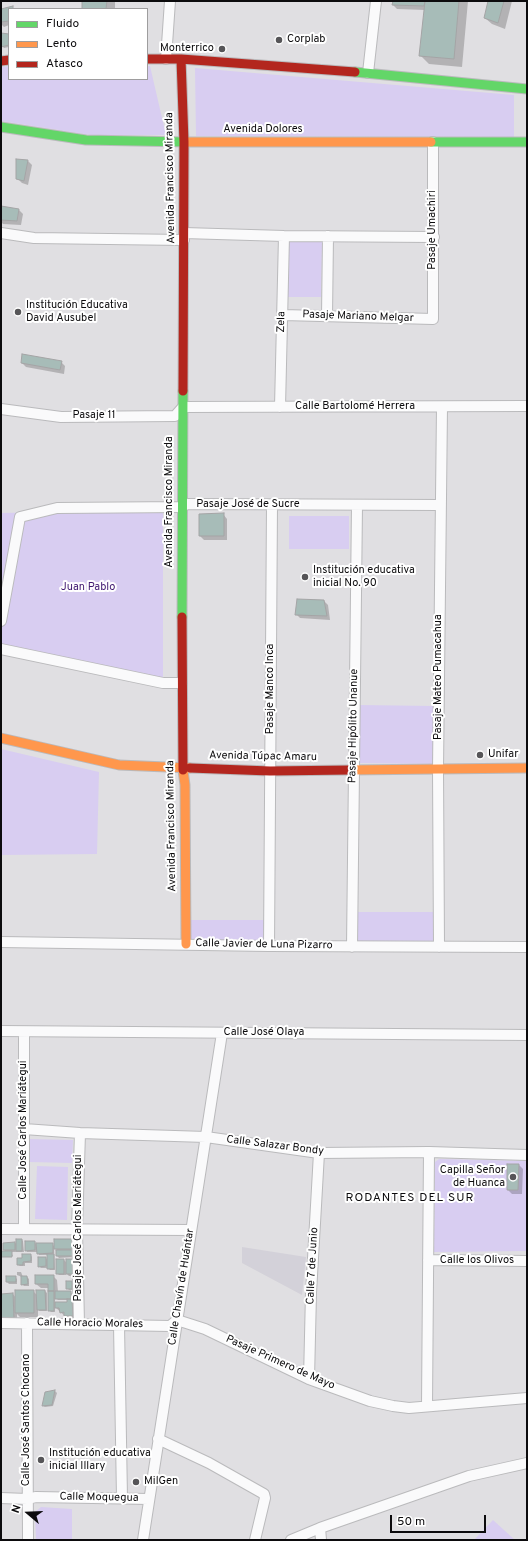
<!DOCTYPE html>
<meta charset="utf-8">
<style>
body{margin:0}
#map{position:relative;width:528px;height:1541px;overflow:hidden;background:#e0dfe2;font-family:Overpass,sans-serif}
canvas{display:block}
.frame{position:absolute;inset:0;border:2px solid #0c0b0d;pointer-events:none}
.legend{position:absolute;left:8px;top:8px;width:140px;height:72px;box-sizing:border-box;background:#fff;border:1px solid #9e9d9e;margin:0;padding:5px 7px;list-style:none;font-size:12px;color:#0c0b0d}
.legend li{display:flex;align-items:center;gap:8px;height:20px}
.legend b{width:20px;border:1px solid #9e9d9e}
.north{position:absolute;left:8px;top:1493px;width:40px;height:40px;-webkit-text-stroke:3px #fff;paint-order:stroke;rotate:289deg;font-size:11px;font-weight:700;line-height:16px;text-align:center;color:#0c0b0d}
.north::after{content:'';display:block;margin:auto;width:14px;height:18px;background:#0c0b0d;clip-path:polygon(50% 0,100% 100%,50% 72%,0 100%)}
.scale{position:absolute;left:390px;top:1515px;width:96px;height:18px;box-sizing:border-box;border:2px solid #0c0b0d;border-top:0;padding-left:5px;font-size:12px;line-height:14px;white-space:nowrap;color:#0c0b0d;-webkit-text-stroke:3px #fff;paint-order:stroke}
</style>
<div id="map">
<canvas width="528" height="1541"></canvas>
<div class="frame"></div>
<ul class="legend">
<li><b style="height:5px;background:#63d668"></b>Fluido</li>
<li><b style="height:5px;background:#ff974d"></b>Lento</li>
<li><b style="height:5px;background:#b3261e"></b>Atasco</li>
</ul>
<div class="north">N</div>
<div class="scale">50 m</div>
</div>
<script>
const ctx = document.querySelector('canvas').getContext('2d');
ctx.lineJoin = 'round';
function fill(path, color) {
  ctx.fillStyle = color;
  ctx.fill(path, 'evenodd');
}
function shape(rows) {
  const path = new Path2D();
  for (const r of rows) {
    path.moveTo(r[0], r[1]);
    for (let i = 2; i < r.length; i += 2) path.lineTo(r[i], r[i + 1]);
  }
  return path;
}
function stroke(path, color, width, dash) {
  ctx.strokeStyle = color;
  ctx.lineWidth = width;
  ctx.lineCap = dash ? 'butt' : 'round';
  ctx.setLineDash(dash || []);
  ctx.stroke(path);
}
function label(font, color, halo, rows, align = 'center') {
  ctx.font = font + ' Overpass,sans-serif';
  ctx.lineWidth = 4;
  ctx.setLineDash([]);
  ctx.textBaseline = 'middle';
  ctx.strokeStyle = halo;
  ctx.fillStyle = color;
  for (const [text, x, y, turn = 0] of rows) {
    ctx.save();
    ctx.translate(x, y);
    ctx.rotate((+turn || 0) * Math.PI / 180);
    ctx.textAlign = isNaN(turn) ? turn : align;
    if (halo) ctx.strokeText(text, 0, 0);
    ctx.fillText(text, 0, 0);
    ctx.restore();
  }
}
fill(shape([
 [242,1247,306,1257,302,1295,242,1263]
]), '#d3d1d9');
fill(shape([
 [9,66,9,79,147,79,147,66,150,66,166,135,91,135,1,121,1,67],
 [195,68,514,95,514,137,196,136],
 [288,242,322,242,321,297,287,297],
 [163,510,163,680,1,646,1,621,8,582,1,580,1,513],
 [289,516,349,516,349,549,289,549],
 [358,705,435,706,434,764,358,763],
 [1,749,99,772,97,854,1,855],
 [356,912,433,912,433,941,356,941],
 [189,920,265,920,264,941,189,940],
 [29,1139,73,1140,72,1163,29,1162],
 [439,1159,527,1161,527,1251,434,1252,435,1162],
 [37,1166,68,1167,67,1220,35,1219],
 [41,1507,72,1509,72,1540,36,1540,35,1512],
 [493,1520,515,1540,474,1540]
]), '#d8cdf1');
fill(shape([
 [83,1,115,1,115,9,83,9],
 [394,1,468,1,462,67,429,64,420,55,425,10,397,9,393,5],
 [489,1,512,1,505,29,492,24,485,18],
 [13,8,14,9,9,9,9,25,4,27,1,24,2,10],
 [9,35,9,47,4,48,2,46],
 [17,161,28,161,32,165,28,185,22,183,17,178],
 [1,209,19,210,23,214,21,225,3,224,1,222],
 [61,362,65,366,64,374,26,367,22,363],
 [223,514,227,519,227,540,204,540,200,536],
 [324,601,328,605,330,620,300,618,296,614],
 [519,1165,523,1169,522,1194,512,1194,508,1190],
 [22,1240,23,1241,24,1252,11,1252,13,1256,1,1256,1,1252,6,1252,4,1250,4,1244,17,1243],
 [73,1240,75,1257,59,1258,57,1256,57,1250,54,1247,55,1270,50,1270,48,1268,41,1268,39,1266,46,1258,48,1261,48,1255,39,1255,38,1252,27,1252,26,1250,34,1242,36,1244,52,1244,55,1247],
 [31,1255,32,1257,32,1263,25,1263,25,1266,20,1266,18,1265,23,1259],
 [64,1260,67,1263,75,1276,69,1276,66,1273,66,1275,59,1275,57,1273],
 [17,1272,21,1272,23,1277,27,1277,29,1279,29,1286,24,1286,22,1284,22,1277,17,1275],
 [53,1276,57,1280,58,1292,70,1292,72,1293,72,1301,76,1305,76,1320,69,1320,55,1307,55,1312,51,1312,49,1310,49,1288,41,1288,36,1284],
 [55,1297,58,1300,68,1300,68,1303,55,1303],
 [15,1277,17,1279,17,1284,9,1284,7,1282],
 [72,1282,73,1283,73,1290,69,1290,67,1288],
 [33,1291,37,1295,45,1291,47,1293,47,1311,39,1311,38,1309,38,1317,20,1317,17,1314,17,1321,1,1320,1,1295,13,1294,16,1298],
 [55,1391,57,1393,53,1406,45,1407,43,1406,46,1393]
]), '#0003');
const building = shape([
 [82,1,107,1,106,9,82,9,82,1],
 [393,1,425,1,424,6,392,5,393,1],
 [425,1,459,1,454,59,419,56,425,1],
 [488,1,504,1,498,23,484,18,488,1],
 [13,6,13,9,9,9,9,21,1,22,1,9,13,6],
 [1,33,9,34,9,45,1,47,1,33],
 [16,159,28,160,24,181,16,179,16,159],
 [1,206,19,209,17,221,1,220,1,206],
 [22,354,62,361,60,370,21,363,22,354],
 [224,513,224,536,199,536,199,514,224,513],
 [297,599,324,600,327,616,295,615,297,599],
 [507,1164,519,1164,518,1190,507,1190,507,1164],
 [16,1239,22,1239,22,1251,16,1251,16,1239],
 [54,1239,74,1239,74,1249,54,1249,54,1239],
 [25,1241,35,1241,35,1250,25,1251,25,1241],
 [15,1242,15,1250,3,1250,3,1243,15,1242],
 [36,1243,53,1243,53,1253,37,1254,36,1243],
 [56,1250,74,1250,74,1256,56,1256,56,1250],
 [1,1251,12,1251,12,1257,1,1257,1,1251],
 [22,1254,31,1254,31,1261,23,1262,23,1265,17,1265,17,1258,22,1258,22,1254],
 [47,1254,54,1254,54,1269,47,1269,47,1254],
 [38,1257,46,1257,46,1266,38,1267,38,1257],
 [56,1259,64,1259,64,1274,56,1274,56,1259],
 [66,1259,74,1259,74,1274,66,1274,66,1259],
 [35,1275,54,1275,54,1291,48,1291,48,1284,35,1284,35,1275],
 [6,1276,16,1276,16,1282,6,1282,6,1276],
 [21,1276,27,1276,28,1284,21,1285,21,1276],
 [66,1281,72,1281,72,1289,66,1289,66,1281],
 [15,1290,34,1290,34,1313,15,1313,15,1290],
 [36,1290,45,1290,46,1310,37,1310,36,1290],
 [48,1291,54,1291,54,1311,48,1311,48,1291],
 [55,1291,71,1291,71,1299,55,1299,55,1291],
 [13,1293,14,1318,1,1318,1,1294,13,1293],
 [67,1299,72,1299,73,1316,64,1316,64,1312,60,1313,59,1308,55,1308,55,1302,67,1302,67,1299],
 [55,1390,52,1405,42,1406,45,1392,55,1390]
]);
fill(building, '#a7bcb8');
stroke(building, '#a4a4a5', 1);
const street = shape([
 [166,59,170,1],
 [368,73,376,1],
 [1,233,34,238,184,240],
 [184,233,284,236,434,237],
 [283,315,433,319,433,142],
 [327,316,328,236],
 [280,407,284,236],
 [1,409,61,417,175,416,183,407,527,406],
 [1,621,20,517,57,508,182,507,187,504,440,505],
 [1,649,163,683,182,683],
 [1,942,269,946,527,947],
 [269,946,272,505],
 [352,947,357,505],
 [439,947,438,769,442,407],
 [1,1031,527,1035],
 [24,1129,80,1133,206,1137,319,1153,429,1152,527,1155],
 [1,1229,191,1230],
 [24,1229,24,1032],
 [428,1260,527,1261],
 [1,1323,170,1326,177,1320,205,1329,309,1379,370,1401,393,1406,409,1408,527,1398],
 [27,1323,28,1540],
 [79,1324,77,1228,80,1133],
 [119,1325,122,1498],
 [309,1379,311,1293,319,1153],
 [427,1406,429,1152],
 [158,1439,209,1463,264,1494,265,1498,255,1540],
 [1,1498,27,1499,36,1497,149,1499],
 [320,1528,321,1540],
 [143,1540,222,1033],
 [291,1540,320,1528,469,1476,527,1463]
]);
const fast = shape([
 [355,72,527,89],
 [1,127,86,140,187,142],
 [431,142,527,142],
 [182,617,183,391]
]);
const slow = shape([
 [187,142,431,142],
 [1,738,119,765,190,768],
 [183,770,185,785,186,944],
 [350,770,527,768]
]);
const jam = shape([
 [147,59,181,59,355,72],
 [181,59,184,142,183,391],
 [1,61,9,60],
 [182,617,183,770],
 [190,768,270,771,350,770]
]);
stroke(street, '#bababc', 12);
stroke(fast, '#bababc', 11);
stroke(slow, '#bababc', 11);
stroke(jam, '#bababc', 11);
stroke(street, '#fafafb', 10);
stroke(fast, '#63d668', 9);
stroke(slow, '#ff974d', 9);
stroke(jam, '#b3261e', 9);
for (const [x, y, r, color] of [
 [279,40,4,"#565558"],
 [222,49,4,"#565558"],
 [18,312,4,"#565558"],
 [305,577,4,"#565558"],
 [480,755,4,"#565558"],
 [513,1177,4,"#565558"],
 [41,1460,4,"#565558"],
 [136,1482,4,"#565558"]
]) {
  const dot = new Path2D();
  dot.arc(x, y, r, 0, 2 * Math.PI);
  ctx.fillStyle = color;
  ctx.fill(dot);
  stroke(dot, '#fff', 1.5);
}
label('11px', '#0c0b0d', '#fff', [
 ["Corplab",287,40],
 ["Monterrico",214,49,"right"],
 ["Institución Educativa",26,306],
 ["David Ausubel",26,319],
 ["Institución educativa",313,571],
 ["inicial No. 90",313,584],
 ["Unifar",488,755],
 ["Capilla Señor",505,1171,"right"],
 ["de Huanca",505,1184,"right"],
 ["Institución educativa",49,1454],
 ["inicial Illary",49,1467],
 ["MilGen",144,1482]
], 'left');
label('11px', '#0c0b0d', '#fff', [
 ["Avenida Dolores",263,130],
 ["Avenida Francisco Miranda",171,178,-91],
 ["Pasaje Umachiri",433,230,-90],
 ["Pasaje Mariano Melgar",358,317,2],
 ["Zela",282,322,-89],
 ["Calle Bartolomé Herrera",355,407],
 ["Pasaje 11",94,416],
 ["Avenida Francisco Miranda",170,502,-90],
 ["Pasaje José de Sucre",248,505],
 ["Pasaje Mateo Pumacahua",439,677,-90],
 ["Pasaje Manco Inca",271,689,-90],
 ["Pasaje Hipólito Unanue",354,726,-89],
 ["Avenida Túpac Amaru",263,757,1],
 ["Avenida Francisco Miranda",172,826,-91],
 ["Calle Javier de Luna Pizarro",264,945,1],
 ["Calle José Olaya",264,1033],
 ["Calle José Carlos Mariátegui",24,1130,-90],
 ["Calle Salazar Bondy",275,1146,7],
 ["Pasaje José Carlos Mariátegui",79,1228,-90],
 ["Calle los Olivos",477,1261],
 ["Calle 7 de Junio",313,1266,-87],
 ["Calle Chavín de Huántar",182,1287,-81],
 ["Calle Horacio Morales",90,1324,1],
 ["Pasaje Primero de Mayo",280,1363,24],
 ["Calle José Santos Chocano",27,1420,-90],
 ["Calle Moquegua",99,1498,1]
]);
label('11px', '#401870', '#fff', [
 ["Juan Pablo",88,588]
]);
ctx.letterSpacing = '1px';
label('12px', '#0c0b0d', '#fff', [
 ["RODANTES DEL SUR",410,1199]
]);
ctx.letterSpacing = '0px';
</script>
